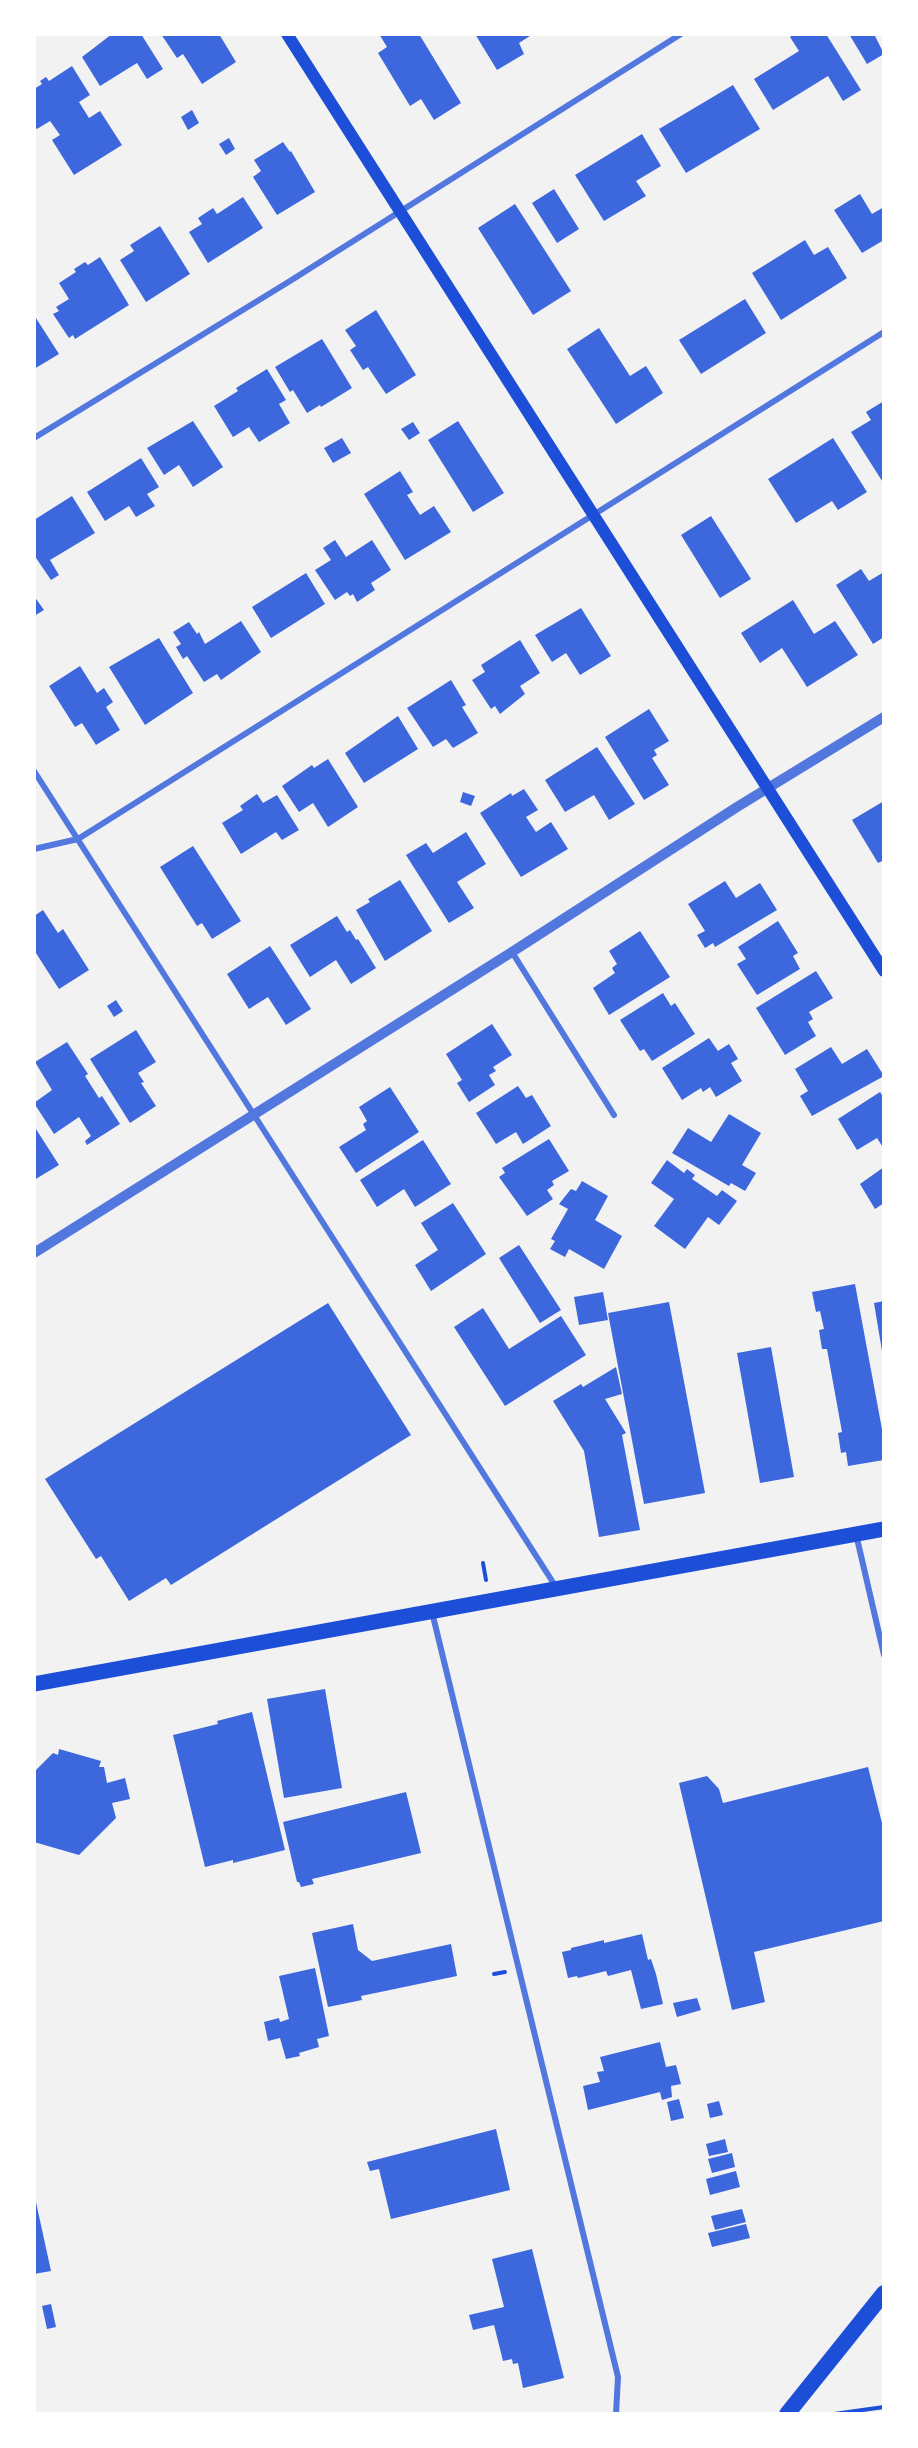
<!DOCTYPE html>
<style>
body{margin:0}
#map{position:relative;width:918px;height:2448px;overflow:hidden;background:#f2f2f2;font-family:Arial,sans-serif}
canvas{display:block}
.frame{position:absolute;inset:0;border:36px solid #fff;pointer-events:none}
</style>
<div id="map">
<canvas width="918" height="2448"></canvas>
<div class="frame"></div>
</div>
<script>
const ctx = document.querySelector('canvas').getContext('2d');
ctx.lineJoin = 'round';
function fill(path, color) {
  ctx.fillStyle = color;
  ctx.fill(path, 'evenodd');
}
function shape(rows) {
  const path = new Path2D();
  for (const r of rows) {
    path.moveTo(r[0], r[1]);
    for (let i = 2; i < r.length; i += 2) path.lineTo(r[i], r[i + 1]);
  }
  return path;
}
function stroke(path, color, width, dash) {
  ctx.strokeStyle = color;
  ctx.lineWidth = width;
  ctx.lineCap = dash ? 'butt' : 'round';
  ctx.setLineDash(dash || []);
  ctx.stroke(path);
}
fill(shape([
 [112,34,141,34,163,69,147,79,137,63,100,86,82,57],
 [161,34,219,34,236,62,202,84,183,54,177,58],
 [379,34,419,34,461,103,434,120,421,99,410,106,378,53,387,47],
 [475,34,533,34,519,43,524,54,497,70],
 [794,34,826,34,861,90,843,101,828,76,773,110,754,79,799,51,790,37],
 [849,34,874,34,884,54,867,64],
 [72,66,90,95,79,102,89,118,100,111,122,145,74,175,52,140,60,135,50,121,37,129,34,126,34,89,42,84,40,81,46,77,49,81],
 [733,85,760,129,686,173,659,129],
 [192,110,199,123,188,130,181,117],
 [642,134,661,166,636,181,646,196,604,221,575,175],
 [229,138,235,149,226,155,219,144],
 [283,142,290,152,291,151,315,192,277,215,253,177,261,171,254,160],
 [554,189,579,229,557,243,532,203],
 [860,194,872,214,884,207,884,240,862,253,834,210],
 [243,197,263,228,208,263,189,232,202,224,198,218,213,208,217,214],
 [515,204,571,291,533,315,478,228],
 [160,226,190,274,146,302,120,260,134,251,130,245],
 [805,240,814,255,828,247,847,278,781,320,752,273],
 [100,257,129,305,75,339,73,335,69,338,53,314,59,311,56,307,69,299,59,283,76,272,74,269,85,262,88,265],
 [745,299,766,333,701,374,679,340],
 [376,310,416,375,386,394,368,367,363,370,350,350,356,346,345,330],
 [34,315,59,354,34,369],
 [599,328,630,376,646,366,663,393,616,424,567,349],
 [322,339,352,388,321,407,320,405,307,413,293,390,290,392,275,367],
 [267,369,286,400,279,404,290,423,259,442,249,427,233,437,214,406,238,391,236,388],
 [884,401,884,484,851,432,871,420,866,412],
 [193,421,223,467,193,487,179,465,164,475,147,448],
 [458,421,504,493,473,512,428,440],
 [413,422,420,433,409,440,401,429],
 [342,438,351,453,333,463,324,448],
 [833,438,867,492,838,510,832,501,796,523,768,479],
 [141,458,159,487,147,494,155,506,136,517,129,506,105,521,87,492],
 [400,471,413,492,407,495,420,515,434,506,451,532,405,560,364,494],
 [72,496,95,533,50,560,59,575,51,580,34,555,34,520],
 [711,516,751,579,720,598,681,535],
 [335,540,346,557,372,540,391,570,371,583,375,590,357,602,353,594,350,596,347,592,335,600,315,570,331,560,323,548],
 [861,569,869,581,884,572,884,637,873,644,836,585],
 [306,573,325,604,271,638,252,607],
 [34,596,44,610,34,616],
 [793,600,814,634,835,621,858,655,807,687,782,648,760,663,741,633],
 [581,608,611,656,580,675,566,653,552,662,535,635],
 [241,621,261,652,221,680,217,674,204,682,187,656,183,659,176,647,181,644,173,632,189,622,197,634,199,632,205,644],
 [159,638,193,693,145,725,109,667],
 [520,640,540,673,520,686,525,694,500,714,495,706,491,709,472,680,485,672,481,665],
 [80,666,97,693,104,688,113,702,106,707,120,730,96,745,82,723,75,727,49,686],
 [451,680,466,705,462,707,478,733,453,748,446,739,433,747,407,708],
 [649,709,669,741,654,750,657,755,652,758,669,785,644,800,605,737],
 [398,716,418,749,364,783,345,753],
 [597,747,635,804,609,820,594,795,565,812,545,780],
 [328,759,358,807,328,827,313,803,299,812,282,786,312,765,314,768],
 [524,789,538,810,526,817,536,832,551,822,568,849,521,877,480,813,511,793,512,796],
 [463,792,475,796,471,806,460,802],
 [257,794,263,803,277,795,299,830,282,840,276,832,241,854,222,823,243,810,240,806],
 [884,801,884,860,878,863,852,820],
 [466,832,486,864,457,882,474,908,449,923,406,855,426,843,433,853],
 [193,846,241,921,212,939,202,923,197,926,160,867],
 [400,880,432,931,385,961,356,910,370,902,368,899],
 [725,881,736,898,760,883,777,910,715,947,713,943,705,948,697,935,705,931,688,904],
 [43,910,58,933,63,929,89,970,59,989,34,950,34,916],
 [337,916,347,932,350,930,356,940,358,939,376,968,351,984,336,960,310,977,290,945],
 [778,921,798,953,793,956,800,969,757,995,737,964,746,959,738,947],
 [640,931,670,977,609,1015,593,988,615,973,612,968,617,964,609,951],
 [270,946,311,1009,286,1025,268,997,249,1009,227,974],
 [816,971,833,998,809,1012,813,1019,808,1022,816,1036,785,1055,756,1008],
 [663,993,671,1006,675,1003,695,1034,652,1061,644,1049,640,1051,620,1020],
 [116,1000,123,1011,114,1017,107,1006],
 [492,1024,512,1055,493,1067,496,1071,489,1075,495,1085,469,1102,457,1083,462,1080,446,1054],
 [136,1030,156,1062,138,1073,144,1082,141,1083,156,1106,130,1123,90,1059],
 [709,1038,718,1051,729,1044,738,1059,731,1063,742,1081,716,1097,710,1087,703,1092,701,1088,682,1100,662,1068],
 [67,1042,88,1074,85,1076,99,1098,102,1096,120,1124,87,1145,85,1141,91,1136,79,1117,54,1134,34,1103,52,1090,35,1062],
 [831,1047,842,1064,867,1049,884,1076,812,1116,800,1096,808,1091,795,1069],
 [518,1086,526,1098,532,1095,551,1126,523,1144,516,1132,496,1144,476,1113],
 [390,1087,419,1132,356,1173,339,1147,366,1130,363,1124,367,1121,359,1107],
 [880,1092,884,1098,884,1149,877,1138,857,1150,838,1119],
 [729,1114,761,1133,742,1165,756,1173,745,1191,731,1183,729,1186,672,1153,688,1128,711,1142],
 [34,1126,59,1165,34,1180],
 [549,1139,569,1171,552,1181,554,1185,547,1190,553,1199,527,1216,499,1177,505,1173,502,1168],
 [423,1140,451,1184,415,1207,404,1189,377,1207,360,1180],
 [667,1160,684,1173,687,1169,695,1175,692,1179,717,1196,722,1190,737,1201,719,1225,708,1217,685,1249,654,1226,674,1199,651,1183],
 [884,1167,884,1203,875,1209,860,1184],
 [582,1181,608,1196,595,1220,622,1236,604,1269,569,1249,565,1257,550,1249,555,1241,551,1239,568,1209,559,1204,571,1189,576,1191],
 [453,1203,486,1254,431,1291,415,1265,438,1250,421,1223],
 [519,1245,561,1310,540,1323,499,1258],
 [855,1284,884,1440,884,1460,848,1466,846,1452,841,1453,838,1433,842,1432,827,1349,822,1349,819,1330,824,1329,820,1311,816,1312,812,1292],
 [603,1292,608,1320,579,1325,574,1297],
 [884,1301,884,1351,882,1351,874,1303],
 [669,1302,705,1493,644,1504,608,1313],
 [328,1303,411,1435,171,1585,166,1578,129,1601,101,1556,96,1559,45,1479],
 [483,1308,509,1349,561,1316,586,1355,505,1406,454,1327],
 [771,1347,794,1477,760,1483,737,1353],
 [616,1367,622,1394,605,1399,626,1433,622,1435,640,1530,599,1537,584,1451,553,1401,581,1384,583,1387],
 [325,1689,342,1788,284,1798,267,1699],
 [252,1712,285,1850,233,1863,233,1860,205,1867,173,1735,218,1724,217,1721],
 [59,1749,101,1761,99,1767,104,1767,107,1783,125,1778,130,1799,112,1803,116,1818,79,1855,34,1842,34,1772,53,1753,58,1755],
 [868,1767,884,1831,884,1921,754,1952,765,2002,732,2010,679,1783,707,1776,719,1789,723,1803],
 [406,1792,421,1853,312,1879,314,1884,301,1887,299,1882,297,1882,283,1822],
 [353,1924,358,1950,372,1961,451,1944,457,1976,361,1996,362,2000,328,2007,312,1933],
 [642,1934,648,1960,651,1959,656,1974,663,2004,641,2009,631,1970,608,1976,606,1971,578,1978,577,1976,568,1978,562,1952,571,1950,571,1948,604,1940,604,1943],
 [315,1968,329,2036,317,2039,319,2047,299,2053,300,2056,286,2059,280,2038,268,2041,264,2022,279,2018,280,2022,289,2019,279,1976],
 [697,1998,701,2010,677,2017,673,2003],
 [660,2042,666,2067,676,2065,681,2084,671,2086,672,2097,662,2100,660,2092,588,2110,583,2086,600,2082,597,2072,604,2071,600,2057],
 [679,2099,684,2118,671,2121,667,2102],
 [719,2101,723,2115,710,2118,707,2104],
 [496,2129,510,2190,391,2219,379,2169,370,2171,367,2162],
 [725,2139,728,2152,709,2156,706,2144],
 [732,2153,735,2167,712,2173,708,2159],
 [736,2171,740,2187,710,2195,706,2179],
 [34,2193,51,2271,34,2274],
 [742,2209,746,2222,715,2230,711,2216],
 [746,2224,750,2238,712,2247,708,2233],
 [532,2249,564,2378,523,2388,518,2363,513,2364,512,2359,503,2361,494,2325,473,2330,469,2315,504,2307,492,2259],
 [51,2304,56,2327,47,2329,42,2306]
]), '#3d67dc');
stroke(shape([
 [483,1563,486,1580],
 [494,1974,505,1972],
 [834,2414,884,2407]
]), '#1d4ed8', 4);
stroke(shape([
 [34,438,290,281,681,34],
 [34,771,556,1587],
 [34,849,78,839,884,332],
 [512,952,614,1115],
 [856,1534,884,1655],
 [432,1612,618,2377,616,2414]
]), '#5277de', 6);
stroke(shape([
 [34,1253,512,952,737,807,884,717]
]), '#5277de', 10);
stroke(shape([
 [287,34,884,971]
]), '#1d4ed8', 12);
stroke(shape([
 [34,1684,884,1529]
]), '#1d4ed8', 15);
stroke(shape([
 [787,2414,884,2293]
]), '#1d4ed8', 16);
</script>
